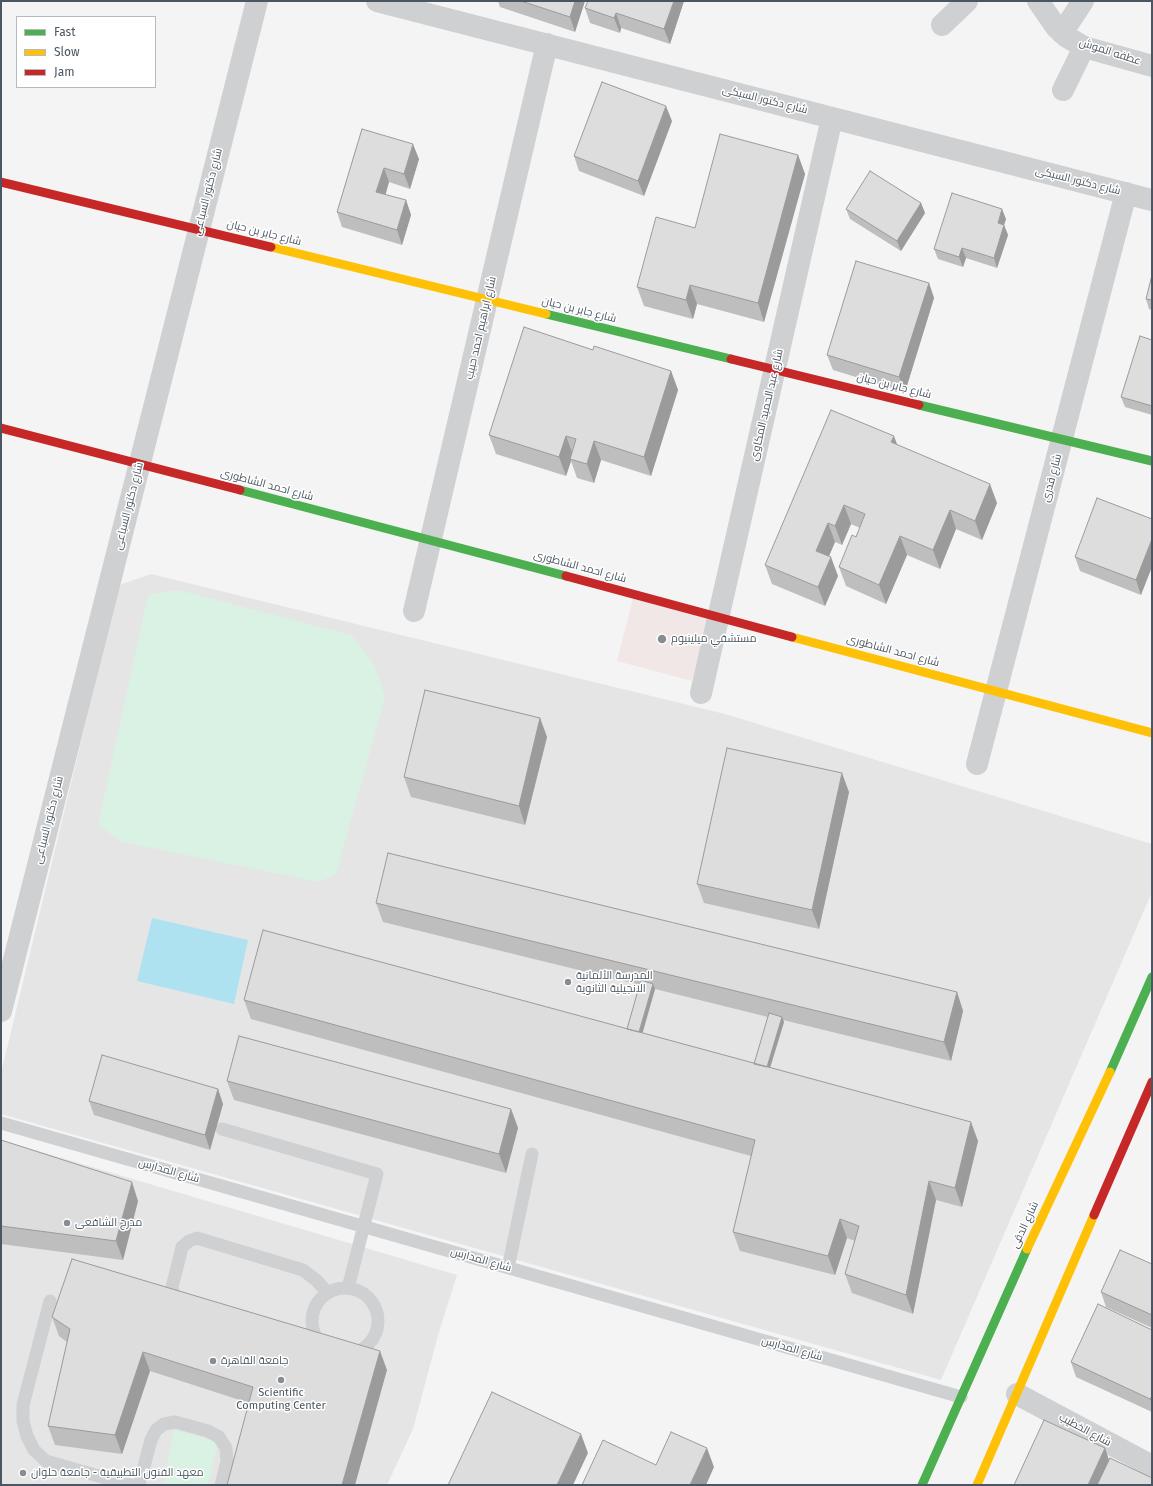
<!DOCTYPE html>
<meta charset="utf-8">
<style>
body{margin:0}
#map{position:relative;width:1153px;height:1486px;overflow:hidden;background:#f4f4f4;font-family:"Fira Sans",sans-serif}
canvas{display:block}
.frame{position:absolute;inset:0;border:2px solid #4a5661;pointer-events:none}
.legend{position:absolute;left:16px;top:16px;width:140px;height:72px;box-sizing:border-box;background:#fff;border:1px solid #b7bbc0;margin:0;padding:5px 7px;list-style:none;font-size:12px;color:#4a5661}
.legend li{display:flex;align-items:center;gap:8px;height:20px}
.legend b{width:20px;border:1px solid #b7bbc0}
</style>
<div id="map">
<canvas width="1153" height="1486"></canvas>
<div class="frame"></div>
<ul class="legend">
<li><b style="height:5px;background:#4caf50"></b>Fast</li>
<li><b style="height:5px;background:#ffc107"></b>Slow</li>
<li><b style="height:5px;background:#c62828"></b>Jam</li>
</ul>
</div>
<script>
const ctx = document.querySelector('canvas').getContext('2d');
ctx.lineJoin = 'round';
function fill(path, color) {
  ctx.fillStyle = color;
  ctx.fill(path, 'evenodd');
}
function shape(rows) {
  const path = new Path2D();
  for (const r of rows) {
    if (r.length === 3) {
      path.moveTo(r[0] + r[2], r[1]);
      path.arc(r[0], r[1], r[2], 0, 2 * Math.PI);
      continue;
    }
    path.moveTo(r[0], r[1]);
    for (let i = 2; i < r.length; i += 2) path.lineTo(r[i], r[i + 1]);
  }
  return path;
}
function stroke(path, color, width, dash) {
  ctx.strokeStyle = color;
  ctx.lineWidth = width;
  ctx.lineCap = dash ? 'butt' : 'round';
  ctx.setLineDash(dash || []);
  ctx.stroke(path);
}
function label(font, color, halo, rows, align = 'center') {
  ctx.font = font + ' "Fira Sans",Cairo,sans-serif';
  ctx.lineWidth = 3;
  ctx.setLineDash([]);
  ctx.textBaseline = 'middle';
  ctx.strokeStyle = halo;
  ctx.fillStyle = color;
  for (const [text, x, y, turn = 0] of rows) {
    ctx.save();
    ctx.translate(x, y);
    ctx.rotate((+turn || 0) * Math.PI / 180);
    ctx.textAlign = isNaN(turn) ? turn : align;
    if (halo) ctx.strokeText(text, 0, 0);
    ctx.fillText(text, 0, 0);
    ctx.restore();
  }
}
fill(shape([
 [151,574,725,714,1152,844,1152,892,941,1380,1,1114,1,1073,119,585],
 [1,1140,457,1275,438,1335,413,1429,387,1485,1,1485]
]), '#e6e5e6');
fill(shape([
 [633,598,708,618,692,681,617,661]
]), '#f1e7e6');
fill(shape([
 [178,590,351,635,374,664,385,697,336,874,319,882,122,842,98,825,148,595],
 [174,1430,218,1442,208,1485,163,1485]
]), '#d9f2e3');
fill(shape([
 [152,918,248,940,234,1004,137,981]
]), '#aee2f0');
stroke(shape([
 [1,1123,961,1397],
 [222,1129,377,1174,348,1288],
 [508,1268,532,1154],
 [345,1321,33],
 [50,1301,23,1405,23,1421,27,1436,34,1450,46,1461,130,1485],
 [180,1303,175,1299,172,1287,180,1256,182,1247,189,1241,197,1238,303,1270,316,1280,328,1293],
 [139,1485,151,1440,156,1430,164,1424,175,1422,208,1431,219,1437,226,1448,227,1461,221,1485]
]), '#ced0d2', 13);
stroke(shape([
 [377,1,1152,200],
 [1038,1,1056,27,1067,37,1084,47,1152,66],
 [942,25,967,1],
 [1062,33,1083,1],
 [1063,90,1084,47],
 [414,611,547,44],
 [701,693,832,118],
 [977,764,1126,193],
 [1,1011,257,1],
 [1017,1394,1152,1466]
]), '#ced0d2', 22);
stroke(shape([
 [546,314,731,359],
 [919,405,1152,461],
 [240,490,566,576],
 [1110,1072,1152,977],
 [922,1485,1027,1249]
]), '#4caf50', 9);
stroke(shape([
 [271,247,546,314],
 [792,637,1152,733],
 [1027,1249,1110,1072],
 [977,1485,1094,1215]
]), '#ffc107', 9);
stroke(shape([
 [1,182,271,247],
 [731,359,919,405],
 [1,428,240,490],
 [566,576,792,637],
 [1094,1215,1152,1082]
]), '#c62828', 9);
fill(shape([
 [498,1,585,1,575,32,500,7],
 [684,1,670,44,621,28,620,33,590,23,585,8],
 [672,121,644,196,579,171,574,156],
 [362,129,419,159,410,189,389,182,385,195,406,200,411,215,402,245,342,227,337,212],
 [798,155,805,174,764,322,697,304,693,319,644,306,637,287,695,228],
 [921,203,925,213,901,251,850,219,846,209],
 [1006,219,1004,225,1008,235,997,268,966,258,963,267,938,259,934,249],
 [1152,275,1152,310,1149,309,1146,299],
 [929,283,934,298,905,392,833,370,827,355],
 [1152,340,1152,415,1125,407,1121,397],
 [671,371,678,390,651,476,601,460,594,483,577,478,571,461,566,476,496,454,489,435],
 [897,445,997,503,982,540,956,529,940,569,907,555,886,604,846,586,839,567,856,537,860,528,851,524,842,545,835,542,829,556,838,576,825,606,772,584,765,565],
 [1152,519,1141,595,1080,571,1075,557],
 [540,718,547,737,525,825,411,797,404,777],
 [849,792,819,929,704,903,697,884],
 [376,903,957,992,963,1011,951,1061,783,1020,784,1022,770,1068,978,1141,962,1207,936,1200,913,1314,852,1293,845,1274,855,1241,847,1238,835,1275,740,1251,733,1232,751,1156,251,1019,244,1000,627,1029,640,985,383,922],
 [655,989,768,1017,754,1064,642,1033],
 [227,1081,511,1109,518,1128,506,1173,234,1100],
 [218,1089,223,1104,210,1150,94,1115,89,1101],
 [1,1140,138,1201,123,1260,1,1244],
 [1152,1264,1152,1328,1106,1307,1101,1292],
 [52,1317,387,1370,249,1403,150,1371,122,1454,55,1445,48,1426,67,1342,59,1336],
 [1152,1330,1152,1412,1076,1377,1071,1362]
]), '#bebebf');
fill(shape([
 [575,1,585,1,575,32,570,17],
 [674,1,684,1,670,44,664,29],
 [616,13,621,28,620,33,614,18],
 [666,106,672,121,644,196,638,181],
 [413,144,419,159,410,189,404,174],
 [798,155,805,174,764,322,758,303],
 [384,168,389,182,382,207,376,192],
 [406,200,411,215,402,245,397,230],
 [921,203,925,213,901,251,897,241],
 [1002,209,1006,219,1004,225,1008,235,997,268,994,258,998,223],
 [962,248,966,258,963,267,959,257],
 [929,283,934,298,905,392,899,377],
 [690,285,697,304,693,319,686,300],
 [671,371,678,390,651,476,644,457],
 [566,436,573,455,570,459,571,461,566,476,559,457],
 [894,436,901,455,891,442],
 [594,441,601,460,594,483,587,464],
 [990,484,997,503,982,540,975,521],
 [844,505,851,524,842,545,835,526],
 [950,510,956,529,940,569,933,550],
 [828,523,835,542,823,570,816,551],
 [900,536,907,555,886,604,879,585],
 [1152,539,1152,567,1141,595,1136,580],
 [831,557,838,576,825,606,818,587],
 [540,718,547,737,525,825,519,806],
 [842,773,849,792,819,929,812,910],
 [653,984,655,989,638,1049,636,1044],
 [957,992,963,1011,951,1061,944,1042],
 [782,1017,784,1022,765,1084,763,1079],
 [218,1089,223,1104,210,1150,205,1135],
 [511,1109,518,1128,506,1173,499,1154],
 [971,1122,978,1141,962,1207,955,1188],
 [929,1181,936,1200,913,1314,906,1295],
 [132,1182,138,1201,123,1260,116,1241],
 [840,1219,847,1238,835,1275,828,1256],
 [380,1351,387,1370,355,1485,342,1485],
 [143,1352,150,1371,122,1454,115,1435],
 [1152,1396,1152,1404,1150,1399],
 [581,1434,588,1453,573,1485,557,1485],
 [707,1448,714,1467,706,1485,690,1485],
 [1105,1448,1110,1463,1100,1485,1088,1485]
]), '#9b9b9b');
const building = shape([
 [521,1,575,1,570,17,521,1],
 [588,1,674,1,664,29,616,13,614,18,585,8,588,1],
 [602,82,666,106,638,181,574,156,602,82],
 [362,129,413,144,404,174,384,168,376,192,406,200,397,230,337,212,362,129],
 [720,134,798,155,758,303,690,285,686,300,637,287,656,217,695,228,720,134],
 [870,171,921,203,897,241,846,209,870,171],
 [952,193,1002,209,998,223,1004,225,994,258,962,248,959,257,934,249,952,193],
 [856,261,929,283,899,377,827,355,856,261],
 [1152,275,1152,300,1146,299,1152,275],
 [524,327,593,350,594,346,671,371,644,457,594,441,587,464,570,459,576,439,566,436,559,457,489,435,524,327],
 [1140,336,1152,340,1152,406,1121,397,1140,336],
 [831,410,894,436,891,442,990,484,975,521,950,510,933,550,900,536,879,585,839,567,852,535,856,537,865,514,844,505,835,526,828,523,816,551,831,557,818,587,765,565,831,410],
 [1097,498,1152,519,1152,539,1136,580,1075,557,1097,498],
 [425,690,540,718,519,806,404,777,425,690],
 [727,748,842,773,812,910,697,884,727,748],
 [388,853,957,992,944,1042,376,903,388,853],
 [263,930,971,1122,955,1188,929,1181,906,1295,845,1274,859,1226,840,1219,828,1256,733,1232,755,1140,244,1000,263,930],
 [641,980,653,984,639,1032,627,1029,641,980],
 [769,1013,782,1017,767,1067,754,1064,769,1013],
 [239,1036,511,1109,499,1154,227,1081,239,1036],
 [102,1055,218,1089,205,1135,89,1101,102,1055],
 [1,1140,132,1182,116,1241,1,1226,1,1140],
 [1120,1250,1152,1264,1152,1315,1101,1292,1120,1250],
 [72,1259,380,1351,342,1485,227,1485,253,1387,143,1352,115,1435,48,1426,70,1329,52,1317,72,1259],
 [1098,1304,1152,1330,1152,1396,1150,1399,1071,1362,1098,1304],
 [492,1392,581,1434,557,1485,448,1485,492,1392],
 [1044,1420,1105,1448,1088,1485,1014,1485,1044,1420],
 [671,1432,707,1448,690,1485,582,1485,603,1440,656,1465,671,1432],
 [1110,1458,1152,1478,1152,1485,1097,1485,1110,1458]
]);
fill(building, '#ddddde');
stroke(building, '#9b9b9b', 1);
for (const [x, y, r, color] of [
 [662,639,5,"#868d94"],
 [568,982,4,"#868d94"],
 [67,1223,4,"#868d94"],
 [213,1361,4,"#868d94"],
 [281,1380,4,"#868d94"],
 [23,1473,4,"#868d94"]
]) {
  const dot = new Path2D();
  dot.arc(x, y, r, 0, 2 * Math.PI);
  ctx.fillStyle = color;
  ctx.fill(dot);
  stroke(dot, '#fff', 1.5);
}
label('11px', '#4a5661', '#fff', [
 ["عطفه الموش",1110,52,18],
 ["شارع دكتور السبكى",765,100,14],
 ["شارع دكتور السبكى",1078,181,14],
 ["شارع دكتور السباعى",208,192,-76],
 ["شارع جابر بن حيان",264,233,14],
 ["شارع جابر بن حيان",579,310,14],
 ["شارع ابراهيم احمد حبيب",481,328,-77],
 ["شارع جابر بن حيان",894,386,14],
 ["شارع عبد الحميد المكاوى",767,405,-77],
 ["شارع قدرى",1052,478,-75],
 ["شارع احمد الشاطورى",267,485,15],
 ["شارع دكتور السباعى",129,506,-76],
 ["شارع احمد الشاطورى",580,567,15],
 ["شارع احمد الشاطورى",893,651,15],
 ["شارع دكتور السباعى",49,820,-76],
 ["شارع المدارس",169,1171,16],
 ["شارع الدقى",1025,1225,-65],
 ["شارع المدارس",481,1260,16],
 ["شارع المدارس",792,1349,16],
 ["شارع الخطيب",1085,1430,28]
]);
label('11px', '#4a5661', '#fff', [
 ["مستشفي ميلينيوم",671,639],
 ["المدرسة الألمانية",576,976],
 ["الانجيلية الثانوية",576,989],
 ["مدرج الشافعى",75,1223],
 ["جامعة القاهرة",221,1361],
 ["Scientific",281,1393,"center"],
 ["Computing Center",281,1406,"center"],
 ["معهد الفنون التطبيقية - جامعة حلوان",31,1473]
], 'left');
</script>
